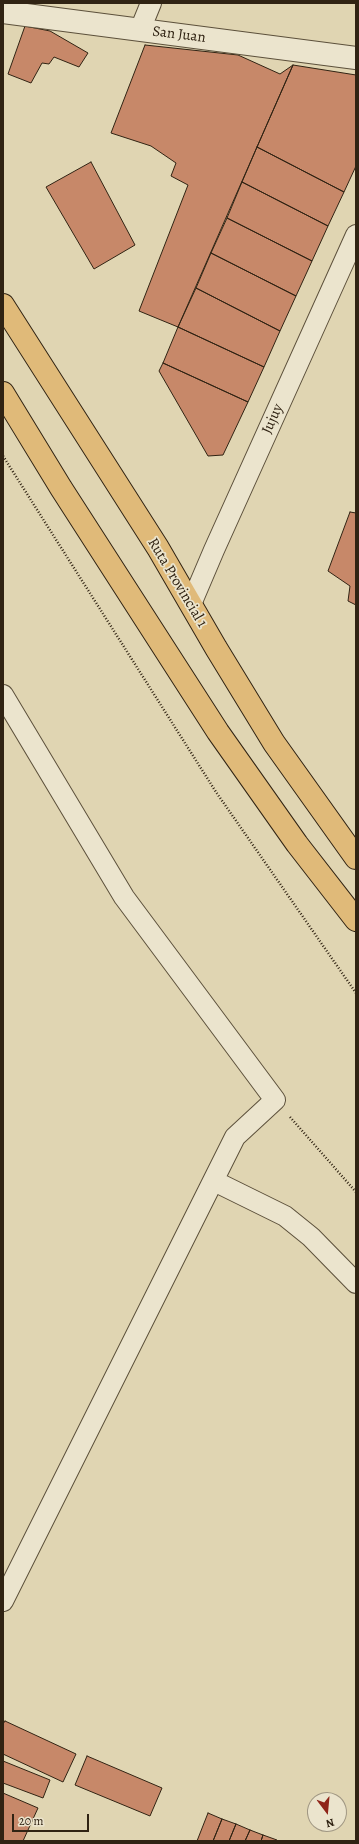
<!DOCTYPE html>
<style>
body{margin:0}
#map{position:relative;width:359px;height:1844px;overflow:hidden;background:#e0d5b2;font-family:Alegreya,serif}
canvas{display:block}
.frame{position:absolute;inset:0;border:4px solid #302313;pointer-events:none}
.north{position:absolute;left:307px;top:1792px;width:40px;height:40px;box-sizing:border-box;background:#ebe4cd;border:1px solid #a09783;border-radius:50%;rotate:164deg;font-size:11px;font-weight:700;line-height:16px;text-align:center;color:#302313}
.north::after{content:'';display:block;margin:auto;width:14px;height:18px;background:#8f2418;clip-path:polygon(50% 0,100% 100%,50% 72%,0 100%)}
.scale{position:absolute;left:12px;top:1814px;width:77px;height:18px;box-sizing:border-box;border:2px solid #302313;border-top:0;padding-left:5px;font-size:12px;line-height:14px;white-space:nowrap;color:#302313;-webkit-text-stroke:3px #ebe4cd;paint-order:stroke}
</style>
<div id="map">
<canvas width="359" height="1844"></canvas>
<div class="frame"></div>
<div class="north">N</div>
<div class="scale">20 m</div>
</div>
<script>
const ctx = document.querySelector('canvas').getContext('2d');
ctx.lineJoin = 'round';
function fill(path, color) {
  ctx.fillStyle = color;
  ctx.fill(path, 'evenodd');
}
function shape(rows) {
  const path = new Path2D();
  for (const r of rows) {
    path.moveTo(r[0], r[1]);
    for (let i = 2; i < r.length; i += 2) path.lineTo(r[i], r[i + 1]);
  }
  return path;
}
function stroke(path, color, width, dash) {
  ctx.strokeStyle = color;
  ctx.lineWidth = width;
  ctx.lineCap = dash ? 'butt' : 'round';
  ctx.setLineDash(dash || []);
  ctx.stroke(path);
}
function label(font, color, halo, rows, align = 'center') {
  ctx.font = font + ' Alegreya,serif';
  ctx.lineWidth = 3.5;
  ctx.setLineDash([]);
  ctx.textBaseline = 'middle';
  ctx.strokeStyle = halo;
  ctx.fillStyle = color;
  for (const [text, x, y, turn = 0] of rows) {
    ctx.save();
    ctx.translate(x, y);
    ctx.rotate((+turn || 0) * Math.PI / 180);
    ctx.textAlign = isNaN(turn) ? turn : align;
    if (halo) ctx.strokeText(text, 0, 0);
    ctx.fillText(text, 0, 0);
    ctx.restore();
  }
}
const building = shape([
 [25,26,50,31,88,53,79,67,54,57,49,64,42,63,31,83,8,74,25,26],
 [145,45,238,55,280,74,293,65,178,327,139,311,188,185,171,176,176,163,151,146,111,133,145,45],
 [293,65,356,75,356,166,344,192,257,147,293,65],
 [257,147,344,192,328,226,242,182,257,147],
 [91,162,135,245,94,269,46,187,91,162],
 [242,182,328,226,312,261,227,218,242,182],
 [227,218,312,261,296,296,211,253,227,218],
 [211,253,296,296,280,331,196,288,211,253],
 [196,288,280,331,264,367,178,327,196,288],
 [178,327,264,367,248,402,163,363,178,327],
 [163,363,248,402,223,455,208,456,159,371,163,363],
 [350,512,356,513,356,605,348,601,350,586,328,571,350,512],
 [5,1721,76,1754,63,1782,3,1754,3,1724,5,1721],
 [87,1756,162,1788,150,1816,75,1785,87,1756],
 [3,1761,50,1780,43,1798,3,1783,3,1761],
 [3,1793,38,1808,23,1841,3,1841,3,1793],
 [208,1813,222,1819,213,1841,197,1841,208,1813],
 [222,1819,236,1824,229,1841,213,1841,222,1819],
 [236,1824,250,1830,245,1841,229,1841,236,1824],
 [250,1830,263,1835,261,1841,245,1841,250,1830],
 [263,1835,277,1840,277,1841,261,1841,263,1835]
]);
fill(building, '#c78869');
stroke(building, '#302313', 1);
const minor = shape([
 [140,30,151,3],
 [191,604,214,550,356,235],
 [3,695,124,897,275,1100,235,1137,3,1601],
 [214,1181,285,1216,311,1237,356,1283]
]);
const tertiary = shape([
 [3,12,356,58]
]);
const primary = shape([
 [3,305,158,548,216,648,274,743,356,858],
 [3,393,61,488,218,732,297,844,356,920]
]);
stroke(minor, '#5c503b', 22);
stroke(tertiary, '#5c503b', 24);
stroke(primary, '#302313', 24);
stroke(shape([
 [3,456,216,792,356,993],
 [290,1117,356,1192]
]), '#302313', 2.5, [1, 2]);
stroke(minor, '#ebe4cd', 20);
stroke(tertiary, '#ebe4cd', 22);
stroke(primary, '#e0ba79', 22);
label('15px', '#302313', '#ebe4cd', [
 ["San Juan",179,35,7],
 ["Jujuy",273,419,-66],
 ["Ruta Provincial 1",177,583,59]
]);
</script>
